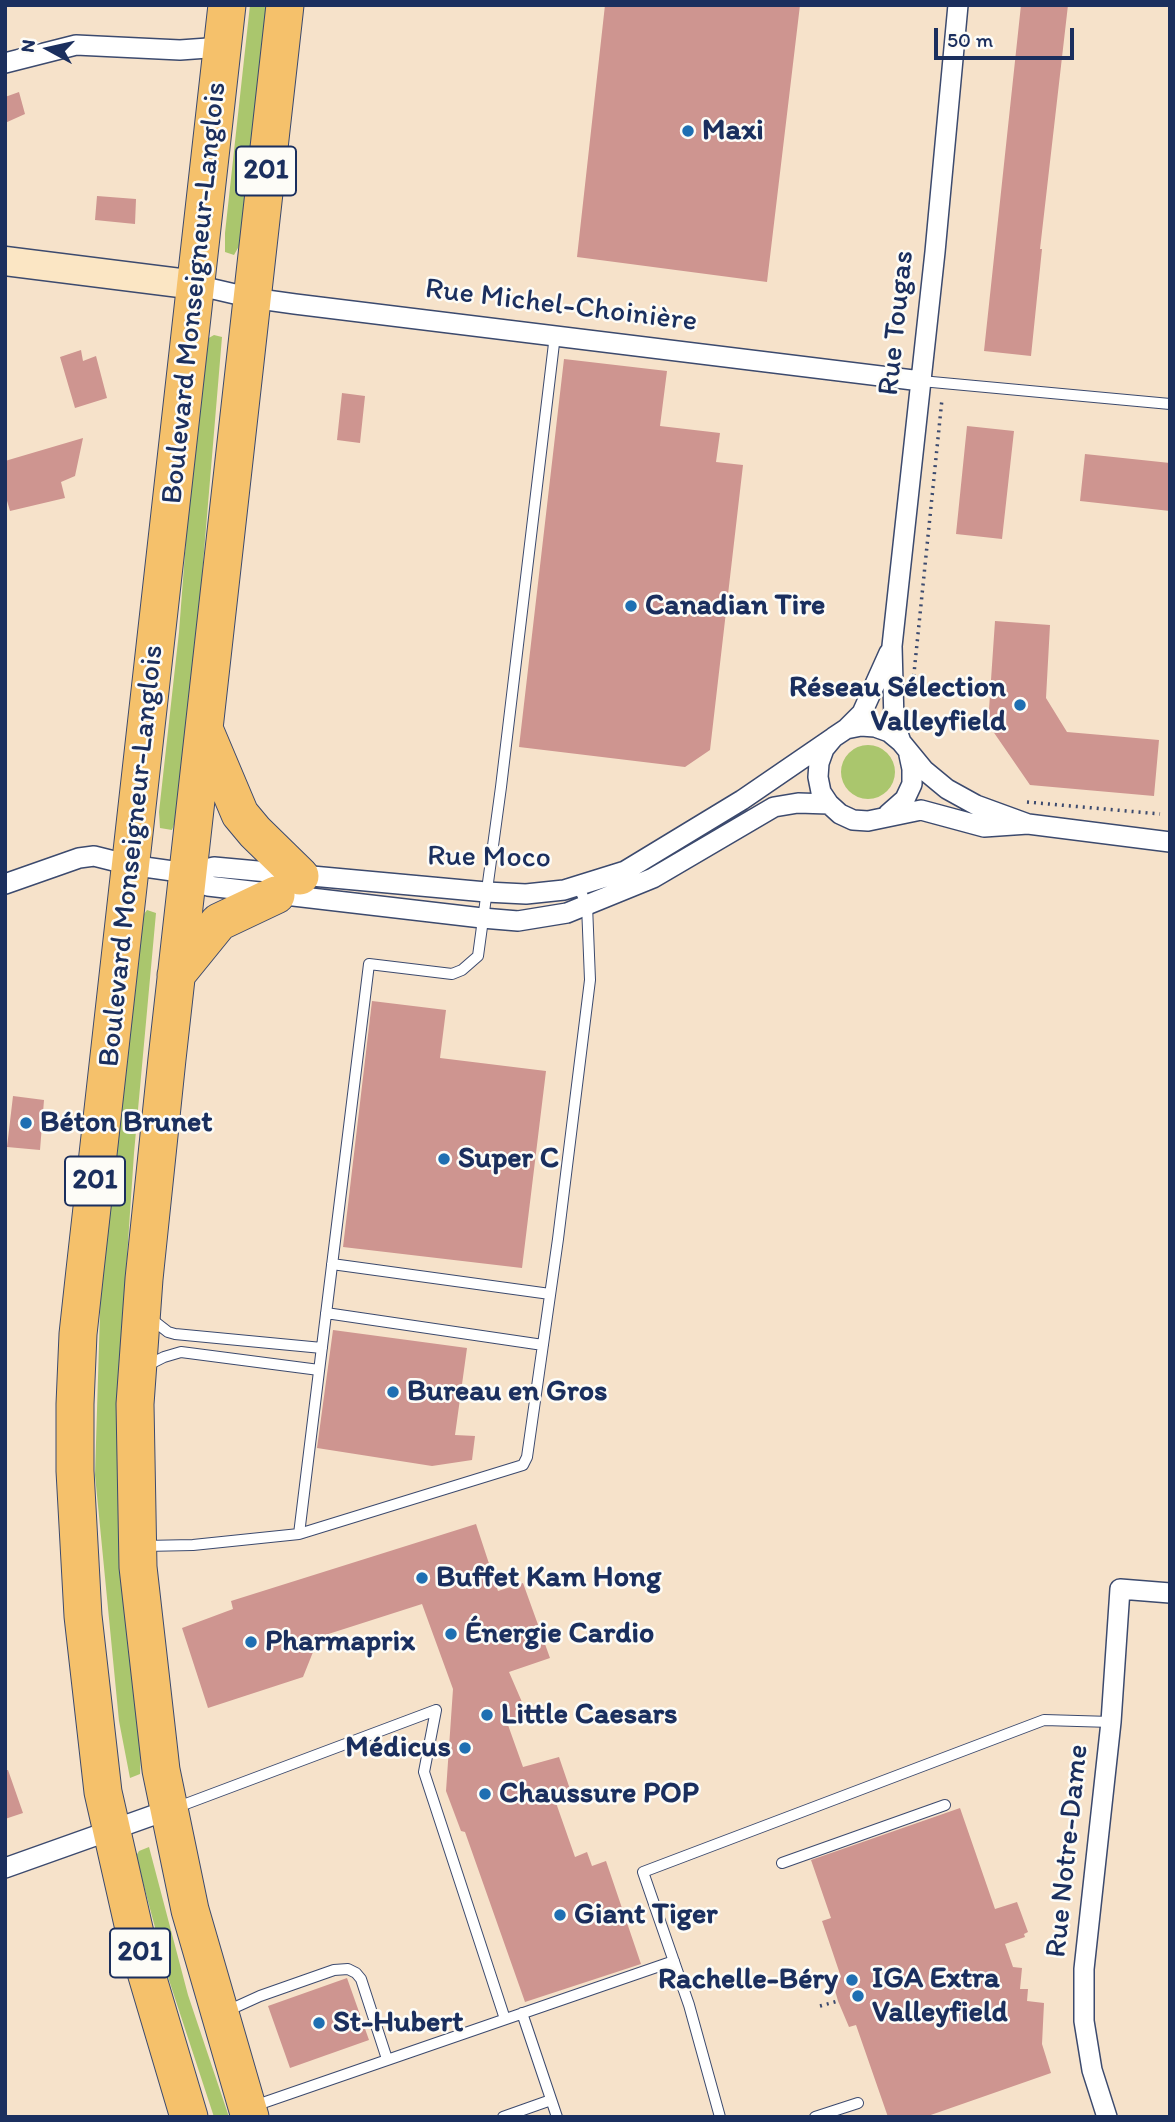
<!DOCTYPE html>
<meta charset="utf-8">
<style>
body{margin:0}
#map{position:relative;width:1175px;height:2122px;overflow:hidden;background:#f6e2ca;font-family:Itim,sans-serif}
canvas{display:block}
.frame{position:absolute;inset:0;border:7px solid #1b2f5e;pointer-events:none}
.north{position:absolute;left:14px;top:14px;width:70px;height:70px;-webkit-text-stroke:5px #fdfcf7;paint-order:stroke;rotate:278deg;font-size:19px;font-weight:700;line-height:28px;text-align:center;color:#1b2f5e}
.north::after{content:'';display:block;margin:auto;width:24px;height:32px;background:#1b2f5e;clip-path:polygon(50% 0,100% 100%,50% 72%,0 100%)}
.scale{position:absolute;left:934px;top:28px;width:140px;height:32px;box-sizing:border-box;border:4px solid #1b2f5e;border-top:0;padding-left:9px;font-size:21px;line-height:24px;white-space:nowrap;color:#1b2f5e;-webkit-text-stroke:5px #fdfcf7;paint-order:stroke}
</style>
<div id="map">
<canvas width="1175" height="2122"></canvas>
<div class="frame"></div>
<div class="north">N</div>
<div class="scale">50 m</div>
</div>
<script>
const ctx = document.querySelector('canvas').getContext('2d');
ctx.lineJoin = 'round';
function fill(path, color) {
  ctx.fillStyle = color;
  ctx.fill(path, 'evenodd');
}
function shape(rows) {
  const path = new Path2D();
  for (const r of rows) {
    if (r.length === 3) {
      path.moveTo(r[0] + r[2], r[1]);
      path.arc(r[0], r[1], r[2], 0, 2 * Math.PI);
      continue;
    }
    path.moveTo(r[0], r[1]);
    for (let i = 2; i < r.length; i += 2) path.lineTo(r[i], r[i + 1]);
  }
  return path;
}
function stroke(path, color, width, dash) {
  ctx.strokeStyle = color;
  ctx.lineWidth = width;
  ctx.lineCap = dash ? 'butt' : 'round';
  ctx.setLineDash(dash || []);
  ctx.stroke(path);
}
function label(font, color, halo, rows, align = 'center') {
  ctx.font = font + ' Itim,sans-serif';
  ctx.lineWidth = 5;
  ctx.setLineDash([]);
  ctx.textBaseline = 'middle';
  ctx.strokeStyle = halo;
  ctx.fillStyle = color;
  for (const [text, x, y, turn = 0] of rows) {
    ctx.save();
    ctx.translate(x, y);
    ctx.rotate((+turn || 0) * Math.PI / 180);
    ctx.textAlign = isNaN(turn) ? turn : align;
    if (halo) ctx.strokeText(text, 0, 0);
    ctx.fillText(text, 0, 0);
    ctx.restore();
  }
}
fill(shape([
 [250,5,269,5,243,239,234,255,225,252,225,233],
 [214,335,222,337,196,647,176,819,172,830,160,828,159,812,179,632,193,448,207,339],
 [868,772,27],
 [147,910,156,913,134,1153,125,1287,119,1418,141,1754,140,1774,130,1778,119,1721,95,1475,101,1280,138,922],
 [149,1847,188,1995,229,2117,214,2117,169,1980,136,1856,139,1851]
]), '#aac66d');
fill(shape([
 [605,5,800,5,767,282,577,257],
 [1021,5,1068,5,1040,249,1042,249,1031,356,984,351],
 [19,92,25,114,5,123,5,97],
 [97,196,136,199,135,224,95,220],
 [81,350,83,361,96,356,107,398,75,408,60,357],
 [564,359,667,371,660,426,720,433,716,462,743,465,710,750,685,767,519,747],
 [342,393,365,396,360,443,337,440],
 [967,426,1014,431,1002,539,956,534],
 [83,438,75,476,61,482,65,498,10,511,5,494,5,461],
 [1085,454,1170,463,1170,511,1080,501],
 [995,621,1050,625,1046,698,1067,732,1159,740,1154,796,1030,785,988,724],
 [372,1001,446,1010,440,1058,546,1071,522,1268,343,1247],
 [13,1096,44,1100,40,1150,7,1147],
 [333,1330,467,1348,455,1435,475,1436,472,1460,432,1466,317,1448],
 [476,1524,498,1591,523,1583,550,1658,509,1672,528,1716,508,1725,523,1767,559,1757,572,1795,555,1800,575,1857,587,1852,592,1866,606,1861,641,1964,525,2002,465,1832,461,1831,446,1791,453,1689,422,1604,319,1637,303,1677,208,1708,182,1628,233,1609,231,1601],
 [5,1770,8,1770,23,1813,5,1819],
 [960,1808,995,1909,1017,1902,1028,1932,1024,1934,1025,1937,1005,1944,1013,1967,1022,1968,1020,1989,1028,1989,1027,2001,1044,2003,1042,2044,1051,2073,925,2117,888,2117,856,2025,849,2027,838,2001,832,1980,841,1977,822,1921,831,1918,811,1860],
 [347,1978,369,2040,290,2068,268,2006]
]), '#ce9590');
const lane = shape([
 [921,381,1170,404],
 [332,1264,550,1294],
 [326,1313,543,1345],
 [150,1318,168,1332,175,1334,322,1348],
 [146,1366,164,1357,181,1352,319,1370],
 [299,1534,369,964,452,974,462,970,478,956,501,787,555,335],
 [144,1546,193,1545,299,1534,523,1465,527,1457,558,1239,590,980,587,905,578,886],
 [436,1710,424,1772,505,2019],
 [175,1808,436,1710],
 [782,1863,945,1805],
 [227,2011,260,1996,334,1970,348,1969,356,1973,361,1979,387,2059],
 [522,2013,557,2117],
 [254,2106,674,1961],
 [503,2117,551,2100],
 [720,2117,689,2005,643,1872,1044,1720,1111,1722],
 [815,2117,858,2103]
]);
const street = shape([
 [5,63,76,45,180,50,222,47],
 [196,285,252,298,295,304,921,381],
 [846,729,862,713,889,653],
 [901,742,894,722,892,646,935,252,958,5],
 [888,814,905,799,912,784,912,769,909,755],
 [1028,824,984,827,921,810,868,821,853,820,840,814,829,804,821,792,818,777,819,763,824,749,834,737,846,729,861,726,875,727,889,732,901,742,924,770,947,789,976,805,1028,824,1170,842],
 [187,873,208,886,482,918,518,921,567,913,653,878,774,807,798,803,829,804],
 [5,884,79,858,94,856,130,865,187,873,214,867,486,892,526,894,564,890,625,871,742,800,834,737],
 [5,1868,168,1810],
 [1107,2117,1092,2070,1084,2021,1084,1969,1111,1722,1120,1589,1170,1593]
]);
const secondary = shape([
 [5,261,196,285]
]);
const highway = shape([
 [205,731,240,814,255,832,300,876],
 [176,975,219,922,276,895],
 [189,2117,137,1942,103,1792,83,1616,75,1471,75,1404,78,1334,85,1270,227,5],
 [250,2117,190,1910,161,1770,138,1567,135,1404,144,1279,167,1059,285,5]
]);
stroke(lane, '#3c4a6e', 12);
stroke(street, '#3c4a6e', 22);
stroke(secondary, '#3c4a6e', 31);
stroke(highway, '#3c4a6e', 39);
stroke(shape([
 [913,683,942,399],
 [1027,802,1160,814],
 [820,2006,838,2001]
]), '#3c4a6e', 3.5, [2, 5]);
stroke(lane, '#fff', 10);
stroke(street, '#fff', 19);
stroke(secondary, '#fbe6c4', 28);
stroke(highway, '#f5c16b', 37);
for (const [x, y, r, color] of [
 [688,131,7,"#1f6fb2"],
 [631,606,7,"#1f6fb2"],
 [1020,705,7,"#1f6fb2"],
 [26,1123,7,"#1f6fb2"],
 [444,1159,7,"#1f6fb2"],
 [393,1392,7,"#1f6fb2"],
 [422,1578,7,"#1f6fb2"],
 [451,1634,7,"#1f6fb2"],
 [251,1642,7,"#1f6fb2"],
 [487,1715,7,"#1f6fb2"],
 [465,1748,7,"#1f6fb2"],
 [485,1794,7,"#1f6fb2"],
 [560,1915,7,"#1f6fb2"],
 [852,1980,7,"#1f6fb2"],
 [858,1996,7,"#1f6fb2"],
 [319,2023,7,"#1f6fb2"]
]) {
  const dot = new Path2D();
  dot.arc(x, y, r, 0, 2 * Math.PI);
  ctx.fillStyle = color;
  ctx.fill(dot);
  stroke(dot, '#fdfcf7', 2.5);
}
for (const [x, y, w] of [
 [266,171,60],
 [95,1181,60],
 [140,1953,60]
]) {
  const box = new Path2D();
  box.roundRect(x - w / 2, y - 24.5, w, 49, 5);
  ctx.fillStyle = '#fdfcf7';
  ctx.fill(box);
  stroke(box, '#1b2f5e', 2);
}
label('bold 28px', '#1b2f5e', null, [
 ["201",266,171],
 ["201",95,1181],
 ["201",140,1953]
]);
label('bold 30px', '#1b2f5e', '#fdfcf7', [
 ["Maxi",702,131],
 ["Canadian Tire",645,606],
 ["Réseau Sélection",1006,688,"right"],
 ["Valleyfield",1006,722,"right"],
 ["Béton Brunet",40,1123],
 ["Super C",458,1159],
 ["Bureau en Gros",407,1392],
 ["Buffet Kam Hong",436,1578],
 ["Énergie Cardio",465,1634],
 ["Pharmaprix",265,1642],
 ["Little Caesars",501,1715],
 ["Médicus",451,1748,"right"],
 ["Chaussure POP",499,1794],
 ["Giant Tiger",574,1915],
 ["IGA Extra",872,1979],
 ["Valleyfield",872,2013],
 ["Rachelle-Béry",838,1980,"right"],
 ["St-Hubert",333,2023]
], 'left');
label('30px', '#1b2f5e', '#fdfcf7', [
 ["Boulevard Monseigneur-Langlois",195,293,-84],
 ["Rue Michel-Choinière",561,306,7],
 ["Rue Tougas",897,323,-84],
 ["Boulevard Monseigneur-Langlois",132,856,-84],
 ["Rue Moco",489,858,1],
 ["Rue Notre-Dame",1068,1851,-84]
]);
</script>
